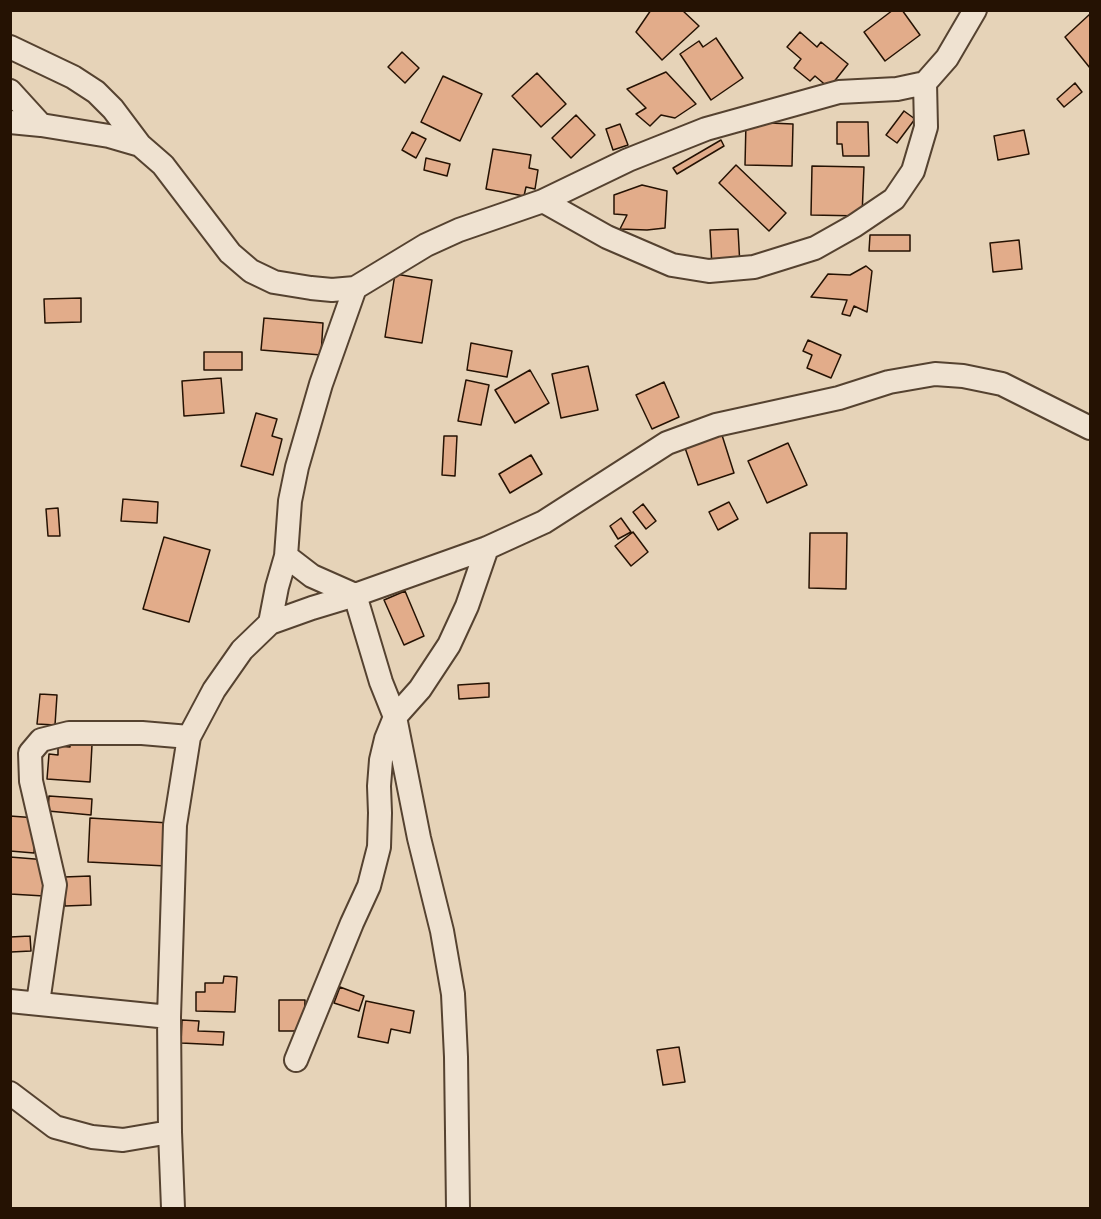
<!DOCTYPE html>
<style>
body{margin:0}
#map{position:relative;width:1101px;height:1219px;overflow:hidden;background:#e6d3b8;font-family:Cardo,serif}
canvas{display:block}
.frame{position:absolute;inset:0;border:12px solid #251203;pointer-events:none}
</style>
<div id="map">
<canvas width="1101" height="1219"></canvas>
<div class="frame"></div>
</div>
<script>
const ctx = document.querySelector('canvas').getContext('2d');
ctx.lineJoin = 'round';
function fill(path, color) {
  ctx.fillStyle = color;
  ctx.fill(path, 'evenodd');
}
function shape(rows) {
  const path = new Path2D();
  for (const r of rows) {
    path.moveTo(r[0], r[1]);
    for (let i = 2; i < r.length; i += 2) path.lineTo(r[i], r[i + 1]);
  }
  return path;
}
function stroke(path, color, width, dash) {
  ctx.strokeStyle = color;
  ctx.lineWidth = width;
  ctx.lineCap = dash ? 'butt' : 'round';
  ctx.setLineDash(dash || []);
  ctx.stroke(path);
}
const building = shape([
 [651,10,682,10,699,26,662,60,636,32,651,10],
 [893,10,902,10,920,35,885,61,864,32,893,10],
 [1090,14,1090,68,1065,37,1090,14],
 [800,32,817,47,821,42,848,64,829,88,815,76,810,81,794,68,801,59,787,47,800,32],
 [716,38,743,78,711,100,680,54,699,41,703,47,716,38],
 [402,52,419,68,405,83,388,67,402,52],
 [666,72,696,104,675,118,661,115,650,126,636,114,646,108,627,89,666,72],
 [537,73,566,104,541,127,512,96,537,73],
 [443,76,482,94,460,141,421,122,443,76],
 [1075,83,1082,92,1064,107,1057,99,1075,83],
 [904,111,915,119,897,143,886,135,904,111],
 [576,115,595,135,571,158,552,138,576,115],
 [746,122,793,124,792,166,745,165,746,122],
 [837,122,868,122,869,156,843,156,842,144,837,144,837,122],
 [620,124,628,145,613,150,606,129,620,124],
 [1024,130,1029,154,998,160,994,136,1024,130],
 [412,132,426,139,416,158,402,150,412,132],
 [721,140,724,146,677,174,673,168,721,140],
 [493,149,531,155,529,168,538,170,535,189,526,187,524,196,486,189,493,149],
 [426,158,450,164,447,176,424,170,426,158],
 [736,165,786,213,769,231,719,183,736,165],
 [812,166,864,167,862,216,811,215,812,166],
 [642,185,667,191,665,228,647,230,620,229,627,215,614,214,614,195,642,185],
 [738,229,740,266,712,267,710,230,738,229],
 [870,235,910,235,910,251,869,251,870,235],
 [1019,240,1022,269,993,272,990,243,1019,240],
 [866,266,872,271,867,312,854,306,850,316,842,314,847,300,811,297,828,274,850,275,866,266],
 [395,274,432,280,422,343,385,337,395,274],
 [81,298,81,322,45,323,44,299,81,298],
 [264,318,323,323,321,355,261,350,264,318],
 [808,340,841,355,831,378,807,368,812,355,803,351,808,340],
 [471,343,512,351,507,377,467,370,471,343],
 [204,352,242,352,242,370,204,370,204,352],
 [588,366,598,410,561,418,552,374,588,366],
 [530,370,549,403,515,423,495,390,530,370],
 [221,378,224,413,184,416,182,381,221,378],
 [466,380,489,385,481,425,458,421,466,380],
 [664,382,679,417,652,429,636,395,664,382],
 [256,413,277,419,272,436,282,439,273,475,241,466,256,413],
 [721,432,734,473,698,485,684,445,721,432],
 [444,436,457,436,455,476,442,475,444,436],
 [788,443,807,485,767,503,748,461,788,443],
 [531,455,542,474,510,493,499,474,531,455],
 [123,499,158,502,157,523,121,521,123,499],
 [729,502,738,519,718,530,709,512,729,502],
 [643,504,656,521,646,529,633,512,643,504],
 [58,508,60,536,48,536,46,509,58,508],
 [621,518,631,532,618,539,610,526,621,518],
 [633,532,648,552,631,566,615,546,633,532],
 [810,533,847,533,846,589,809,588,810,533],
 [164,537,210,550,189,622,143,609,164,537],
 [405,591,424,636,404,645,384,600,405,591],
 [489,683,489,697,459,699,458,685,489,683],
 [40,694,57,695,55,725,37,724,40,694],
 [70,743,92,745,90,782,47,779,49,754,58,755,58,746,70,747,70,743],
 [49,796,92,799,91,815,48,811,49,796],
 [10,816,37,818,34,853,10,851,10,816],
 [90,818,169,823,166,866,88,862,90,818],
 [10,857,47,860,44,896,10,894,10,857],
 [90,876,91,905,65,906,64,877,90,876],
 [30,936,31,951,11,952,10,937,30,936],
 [224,976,237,977,235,1012,196,1011,196,992,205,992,205,983,223,983,224,976],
 [340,987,364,996,359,1011,334,1003,340,987],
 [279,1000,305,1000,304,1031,279,1031,279,1000],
 [366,1001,414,1011,410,1033,391,1029,388,1043,358,1037,366,1001],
 [182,1020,199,1021,198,1031,224,1032,223,1045,181,1043,182,1020],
 [679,1047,685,1082,663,1085,657,1050,679,1047]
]);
fill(building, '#e2ac8a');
stroke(building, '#251203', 1.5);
const minor = shape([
 [10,47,73,77,96,92,113,109,140,145],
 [10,91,41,125],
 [10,122,41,125,109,136,140,145,163,165,230,253,251,271,274,282,311,288,332,290,355,288,426,245,459,230,543,201,628,160,706,129,839,92,897,89,925,83,947,58,975,10],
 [543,201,607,237,672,265,709,271,754,267,815,248,854,226,894,199,913,171,926,127,925,83],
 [286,556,312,576,355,595,381,682,395,717,419,838,442,931,453,994,456,1057,458,1208],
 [270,623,277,587,286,556,290,501,297,467,321,384,355,288],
 [10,1001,169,1017],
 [38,1003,55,885,31,781,30,753,41,740,69,733,142,733,189,737],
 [296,1060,352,923,369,886,379,847,380,813,379,786,381,760,386,739,395,717,420,689,449,645,467,606,487,548],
 [10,1093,55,1127,92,1137,123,1140,170,1132],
 [173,1208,170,1132,169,1017,175,825,189,737,214,690,242,650,270,623,312,608,355,595,487,548,544,522,667,443,716,425,839,398,889,382,935,374,963,376,1002,384,1090,428]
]);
stroke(minor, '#554230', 26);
stroke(minor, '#efe2d1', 22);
</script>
